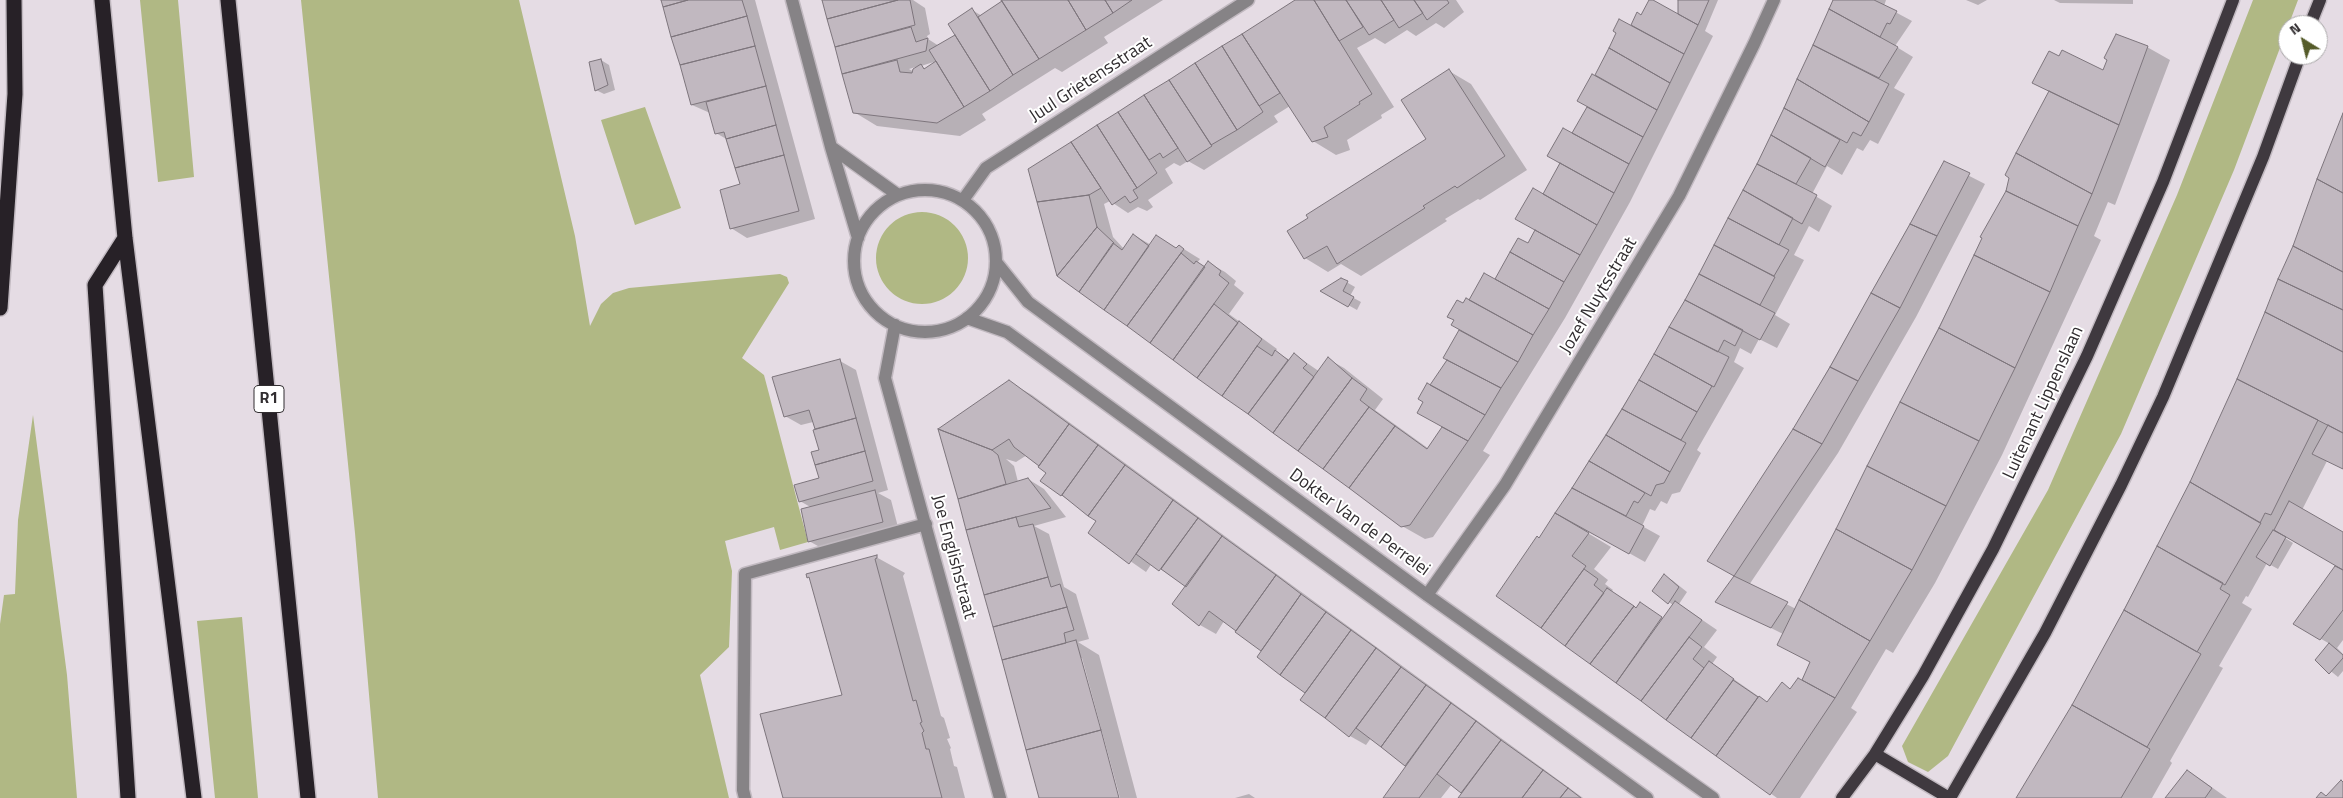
<!DOCTYPE html>
<style>
body{margin:0}
#map{position:relative;width:2343px;height:798px;overflow:hidden;background:#e5dce4;font-family:"Titillium Web",sans-serif}
canvas{display:block}
.north{position:absolute;left:2278px;top:15px;width:50px;height:50px;box-sizing:border-box;background:#fff;border:1px solid #adabac;border-radius:50%;rotate:324deg;font-size:14px;font-weight:700;line-height:20px;text-align:center;color:#312d30}
.north::after{content:'';display:block;margin:auto;width:18px;height:22px;background:#555b29;clip-path:polygon(50% 0,100% 100%,50% 72%,0 100%)}
</style>
<div id="map">
<canvas width="2343" height="798"></canvas>
<div class="north">N</div>
</div>
<script>
const ctx = document.querySelector('canvas').getContext('2d');
ctx.lineJoin = 'round';
function fill(path, color) {
  ctx.fillStyle = color;
  ctx.fill(path, 'evenodd');
}
function shape(rows) {
  const path = new Path2D();
  for (const r of rows) {
    if (r.length === 3) {
      path.moveTo(r[0] + r[2], r[1]);
      path.arc(r[0], r[1], r[2], 0, 2 * Math.PI);
      continue;
    }
    path.moveTo(r[0], r[1]);
    for (let i = 2; i < r.length; i += 2) path.lineTo(r[i], r[i + 1]);
  }
  return path;
}
function stroke(path, color, width, dash) {
  ctx.strokeStyle = color;
  ctx.lineWidth = width;
  ctx.lineCap = dash ? 'butt' : 'round';
  ctx.setLineDash(dash || []);
  ctx.stroke(path);
}
function label(font, color, halo, rows, align = 'center') {
  ctx.font = font + ' "Titillium Web",sans-serif';
  ctx.lineWidth = 4;
  ctx.setLineDash([]);
  ctx.textBaseline = 'middle';
  ctx.strokeStyle = halo;
  ctx.fillStyle = color;
  for (const [text, x, y, turn = 0] of rows) {
    ctx.save();
    ctx.translate(x, y);
    ctx.rotate((+turn || 0) * Math.PI / 180);
    ctx.textAlign = isNaN(turn) ? turn : align;
    if (halo) ctx.strokeText(text, 0, 0);
    ctx.fillText(text, 0, 0);
    ctx.restore();
  }
}
fill(shape([
 [140,0,178,0,194,177,158,182],
 [301,0,519,0,575,236,590,326,601,304,613,293,629,288,780,274,787,277,789,283,742,358,764,375,808,542,780,550,774,527,725,541,732,571,729,647,700,675,729,798,378,798,355,533],
 [2253,0,2298,0,2234,170,2121,434,1948,756,1928,772,1908,762,1902,746,2048,490,2177,195],
 [645,107,681,208,635,225,601,120],
 [922,258,46],
 [33,415,67,675,77,798,0,798,0,624,4,595,15,594,18,520],
 [242,617,258,798,215,798,197,621]
]), '#b0b884');
fill(shape([
 [662,0,755,0,815,219,747,238,731,228,741,185,728,140,716,133,710,113,692,105],
 [823,0,913,0,925,8,930,34,927,36,928,39,939,46,957,35,972,10,982,16,1004,2,1003,0,1163,0,1104,37,1108,43,1062,72,1055,68,982,114,986,120,960,136,877,126,854,112],
 [937,61,926,69,921,66],
 [919,66,914,72,909,69],
 [1297,0,1456,0,1464,12,1444,28,1436,23,1416,36,1407,30,1385,44,1375,38,1357,48,1394,107,1381,115,1382,118,1347,140,1350,150,1336,155,1313,141,1290,106,1274,116,1278,122,1204,170,1188,161,1180,166,1174,163,1165,169,1173,183,1148,200,1153,207,1147,211,1138,207,1128,213,1110,201,1104,204,1113,237,1124,249,1134,235,1151,245,1157,236,1177,249,1179,246,1195,256,1200,259,1197,263,1205,268,1209,263,1225,272,1236,281,1234,285,1244,293,1229,314,1277,349,1275,352,1290,360,1294,354,1320,372,1328,359,1344,368,1383,399,1375,410,1429,449,1444,427,1431,387,1448,359,1445,357,1461,329,1463,305,1496,281,1519,239,1528,245,1537,230,1544,195,1588,106,1596,77,1618,32,1632,27,1637,14,1642,16,1679,16,1679,0,1718,0,1705,31,1713,36,1630,202,1565,318,1483,451,1490,455,1433,537,1425,539,1402,526,1058,275,1029,169],
 [1833,0,1886,0,1884,6,1912,21,1895,46,1913,57,1894,88,1905,94,1878,144,1870,140,1863,151,1857,148,1842,175,1827,166,1812,194,1832,206,1819,232,1809,226,1794,255,1804,260,1775,315,1790,324,1777,348,1759,339,1751,354,1740,348,1734,362,1744,368,1697,450,1701,453,1680,492,1672,494,1667,504,1661,501,1655,511,1650,509,1642,526,1660,536,1645,562,1588,530,1586,532,1611,547,1594,569,1608,580,1605,584,1613,590,1611,592,1637,608,1640,604,1663,618,1673,605,1654,591,1664,576,1672,580,1687,592,1679,604,1717,630,1704,647,1717,657,1712,664,1768,703,1782,684,1791,689,1810,686,1812,662,1783,634,1717,601,1735,576,1708,561,1794,430,1944,163,1985,184,1916,317,1838,453,1749,585,1796,609,2007,192,2050,92,2034,83,2060,58,2103,71,2147,47,2170,60,2115,205,2108,202,2094,236,2101,240,2002,455,1935,583,1893,653,1886,649,1851,708,1857,712,1800,798,1777,798,1542,627,1540,539,1655,355,1744,191,1814,45],
 [1966,0,1987,0,1978,5],
 [2054,0,2133,0,2133,4,2060,3],
 [601,60,609,65,615,90,604,94,596,90],
 [1449,71,1471,84,1527,170,1480,200,1478,199,1445,219,1447,221,1361,276,1341,264,1328,272,1305,258,1289,232,1427,139],
 [2343,117,2343,469,2327,461,2302,510,2343,533,2343,640,2337,648,2343,654,2343,671,2338,677,2317,660,2330,644,2295,624,2337,565,2283,534,2282,536,2293,543,2278,569,2267,563,2248,597,2246,596,2242,603,2252,609,2219,666,2223,668,2170,761,2172,763,2152,798,2018,798,2073,706,2191,482,2238,379,2294,246],
 [1341,279,1355,287,1350,296,1361,302,1357,310,1323,291],
 [840,361,856,370,888,490,878,493,891,500,899,531,825,550,809,541,812,508,800,501,821,479,820,450,813,422,801,425,785,416],
 [1009,382,1032,395,1583,798,1459,798,1463,793,1452,784,1441,798,1385,798,1407,766,1371,738,1366,745,1350,736,1301,700,1306,693,1259,657,1263,651,1224,621,1216,634,1200,625,1174,604,1187,587,1152,563,1146,572,1090,533,1098,521,1041,481,1048,472,1027,455,1016,462,1006,459,1014,466,1018,482,1028,479,1044,489,1066,517,1034,526,1049,534,1064,587,1076,594,1089,639,1078,642,1099,655,1137,798,1120,798,1082,658,1080,658,1117,798,1041,798,940,430],
 [876,557,905,573,903,576,941,716,944,718,950,738,947,739,951,748,950,749,954,766,957,767,965,798,784,798,843,696,811,578,808,577],
 [2187,771,2203,781,2227,798,2167,798],
 [1249,794,1255,798,1235,798]
]), '#0003');
const building = shape([
 [661,0,688,0,663,7,661,0],
 [688,0,742,0,747,16,671,37,663,7,688,0],
 [822,0,898,0,827,19,822,0],
 [898,0,910,0,915,25,835,47,827,19,898,0],
 [1001,0,1068,0,1086,30,1039,59,1001,0],
 [1068,0,1105,0,1113,13,1086,30,1068,0],
 [1105,0,1132,0,1113,13,1105,0],
 [1295,0,1314,0,1372,94,1359,102,1360,104,1324,127,1328,137,1312,142,1242,34,1295,0],
 [1314,0,1346,0,1363,27,1339,41,1314,0],
 [1346,0,1381,0,1394,20,1369,35,1346,0],
 [1381,0,1414,0,1423,13,1399,28,1381,0],
 [1414,0,1447,0,1449,3,1427,20,1414,0],
 [1649,0,1653,0,1698,25,1684,54,1631,25,1637,12,1641,15,1649,0],
 [1678,0,1709,0,1698,25,1678,14,1678,0],
 [1833,0,1874,0,1897,11,1890,24,1887,23,1880,37,1829,9,1833,0],
 [1002,1,1039,59,1013,75,978,17,1002,1],
 [972,8,1013,75,990,91,948,24,972,8],
 [1829,9,1898,47,1879,78,1813,45,1829,9],
 [747,16,755,46,680,65,671,37,747,16],
 [1619,19,1684,54,1670,83,1609,48,1616,33,1613,31,1619,19],
 [911,27,916,42,928,38,926,51,842,74,835,47,911,27],
 [1242,34,1280,93,1259,106,1222,46,1242,34],
 [2116,34,2148,46,2119,125,2032,83,2049,51,2059,56,2062,50,2103,70,2107,60,2104,58,2116,34],
 [955,35,990,91,964,107,929,50,955,35],
 [1813,45,1889,84,1869,122,1797,79,1813,45],
 [755,46,766,86,691,105,680,65,755,46],
 [1222,46,1263,112,1237,130,1195,63,1222,46],
 [1609,48,1670,83,1657,110,1595,75,1609,48],
 [601,59,608,85,595,91,589,62,601,59],
 [897,60,900,72,912,73,913,69,921,64,924,69,936,61,964,107,937,123,853,113,842,74,897,60],
 [1195,63,1237,130,1211,145,1169,80,1195,63],
 [1449,69,1505,156,1457,188,1455,186,1423,206,1425,208,1337,264,1327,246,1304,259,1287,231,1308,218,1306,215,1426,139,1401,100,1449,69],
 [1592,74,1657,110,1643,137,1577,101,1592,74],
 [1797,79,1869,122,1861,136,1853,132,1847,143,1784,108,1797,79],
 [1169,80,1212,146,1187,162,1144,95,1169,80],
 [766,86,776,125,726,139,724,132,715,134,706,102,766,86],
 [2049,91,2119,125,2092,194,2016,153,2049,91],
 [1144,95,1178,148,1163,158,1160,153,1149,160,1118,112,1144,95],
 [1587,107,1643,137,1629,164,1572,133,1587,107],
 [1784,108,1840,140,1825,167,1771,135,1784,108],
 [1118,112,1157,173,1137,188,1097,125,1118,112],
 [2343,113,2343,193,2317,179,2343,113],
 [776,125,784,155,735,168,726,139,776,125],
 [1097,125,1137,188,1133,190,1138,198,1130,203,1125,196,1112,205,1071,142,1097,125],
 [1563,128,1629,164,1614,193,1547,156,1563,128],
 [1771,135,1811,158,1796,184,1757,164,1771,135],
 [1071,142,1101,188,1089,195,1037,202,1028,169,1071,142],
 [2016,153,2092,194,2078,226,2006,191,2009,178,2005,175,2016,153],
 [784,155,799,211,730,229,720,190,740,184,735,168,784,155],
 [1944,161,1970,173,1937,236,1910,224,1944,161],
 [1560,163,1614,193,1597,225,1543,194,1560,163],
 [1757,164,1817,195,1802,224,1743,190,1757,164],
 [2317,179,2343,193,2343,272,2293,246,2317,179],
 [1533,188,1597,225,1580,255,1515,219,1533,188],
 [1743,190,1793,218,1779,245,1728,218,1743,190],
 [2006,191,2078,226,2050,292,1974,255,1982,238,1980,237,2006,191],
 [1089,195,1097,227,1057,276,1037,202,1089,195],
 [1728,218,1789,250,1774,276,1714,245,1728,218],
 [1910,224,1937,236,1900,308,1871,293,1910,224],
 [1097,227,1114,243,1079,292,1057,276,1097,227],
 [1535,230,1580,255,1564,282,1510,252,1518,238,1528,243,1535,230],
 [1133,234,1149,246,1104,310,1079,292,1113,243,1122,250,1133,234],
 [1156,235,1176,248,1179,245,1184,249,1127,326,1104,310,1156,235],
 [1714,245,1775,277,1760,305,1699,274,1714,245],
 [2293,246,2343,272,2343,310,2278,279,2293,246],
 [1510,252,1564,282,1549,309,1495,279,1510,252],
 [1181,253,1194,264,1196,261,1205,267,1150,343,1127,326,1181,253],
 [1974,255,2050,292,2015,368,1939,328,1974,255],
 [1208,261,1221,271,1219,275,1229,283,1173,360,1150,343,1208,261],
 [1484,273,1549,309,1533,335,1469,300,1484,273],
 [1699,274,1775,313,1760,340,1685,300,1699,274],
 [1341,278,1348,281,1343,291,1354,297,1348,307,1320,291,1341,278],
 [2278,279,2343,310,2343,352,2265,312,2278,279],
 [1871,293,1900,308,1858,381,1830,367,1871,293],
 [1466,298,1533,335,1518,362,1451,325,1454,320,1447,317,1457,300,1463,303,1466,298],
 [1685,300,1743,330,1735,346,1724,340,1718,352,1669,327,1685,300],
 [1214,304,1238,323,1197,378,1173,360,1214,304],
 [2265,312,2343,352,2343,433,2237,379,2265,312],
 [1239,321,1262,339,1222,396,1197,378,1239,321],
 [1669,327,1729,357,1714,387,1654,354,1669,327],
 [1939,328,2015,368,1979,441,1900,402,1939,328],
 [1459,330,1518,362,1501,388,1443,358,1459,330],
 [1257,346,1272,356,1275,350,1288,360,1248,414,1222,396,1257,346],
 [1294,353,1307,364,1303,368,1314,377,1273,433,1248,414,1294,353],
 [1654,354,1712,386,1697,412,1639,380,1654,354],
 [1328,357,1352,378,1298,451,1273,433,1328,357],
 [840,359,856,418,815,429,809,410,784,417,772,377,840,359],
 [1447,360,1501,388,1485,415,1430,385,1447,360],
 [1830,367,1858,381,1822,444,1793,429,1830,367],
 [1352,378,1367,389,1360,400,1369,407,1323,469,1298,451,1352,378],
 [2237,379,2318,420,2271,515,2265,513,2260,523,2190,482,2237,379],
 [1009,380,1069,424,1039,466,1014,447,1009,439,992,450,938,429,1009,380],
 [1639,380,1697,412,1681,440,1622,409,1639,380],
 [1427,383,1485,415,1468,441,1417,413,1423,402,1418,399,1427,383],
 [1900,402,1979,441,1946,506,1867,466,1900,402],
 [1369,407,1395,426,1349,488,1323,469,1369,407],
 [1622,409,1686,443,1670,472,1606,435,1622,409],
 [856,418,865,451,815,465,811,452,819,450,813,430,856,418],
 [1069,424,1098,445,1061,496,1040,481,1046,473,1038,467,1069,424],
 [2328,425,2343,433,2343,469,2312,454,2328,425],
 [1395,426,1427,449,1442,427,1468,441,1410,525,1401,527,1349,488,1395,426],
 [938,429,992,450,998,455,1006,484,958,499,938,429],
 [1793,429,1822,444,1734,576,1707,561,1793,429],
 [1606,435,1670,472,1664,483,1656,485,1651,496,1589,461,1606,435],
 [1098,445,1125,465,1088,516,1062,495,1098,445],
 [865,451,873,481,799,502,794,485,819,478,815,465,865,451],
 [1589,461,1645,493,1638,503,1634,501,1626,516,1572,488,1589,461],
 [1125,465,1173,500,1129,564,1088,533,1096,521,1088,516,1125,465],
 [1867,466,1946,506,1912,570,1836,529,1867,466],
 [1028,478,1051,508,966,530,958,499,1028,478],
 [2190,482,2261,523,2225,585,2157,546,2190,482],
 [1572,488,1644,526,1629,554,1555,513,1572,488],
 [875,490,883,522,808,542,801,509,875,490],
 [1173,500,1198,518,1159,571,1136,554,1173,500],
 [2289,501,2343,532,2343,570,2274,530,2289,501],
 [1555,513,1589,533,1572,556,1586,566,1541,628,1496,596,1537,536,1539,538,1555,513],
 [1016,517,1019,527,1033,524,1048,577,984,595,966,530,1016,517],
 [1198,518,1222,536,1186,587,1161,569,1198,518],
 [1836,529,1912,570,1870,641,1799,600,1836,529],
 [2273,530,2286,537,2270,566,2256,557,2273,530],
 [1222,536,1276,575,1236,631,1209,611,1199,626,1172,604,1222,536],
 [2157,546,2223,583,2220,589,2230,595,2197,652,2124,610,2157,546],
 [877,555,877,558,875,559,913,701,916,700,922,722,920,723,924,731,922,733,926,749,929,749,942,798,783,798,760,714,842,695,809,577,807,578,806,574,877,555],
 [2335,566,2343,570,2343,610,2320,640,2293,624,2335,566],
 [1584,569,1598,579,1594,585,1604,593,1565,646,1541,628,1584,569],
 [1664,574,1679,587,1668,604,1652,591,1664,574],
 [1276,575,1301,594,1261,651,1235,632,1276,575],
 [1734,576,1788,602,1771,628,1715,602,1734,576],
 [1048,577,1051,587,1060,584,1067,607,993,627,984,595,1048,577],
 [1607,588,1634,606,1590,664,1565,646,1607,588],
 [1301,594,1326,612,1280,675,1257,657,1301,594],
 [1799,600,1870,641,1835,698,1802,680,1810,662,1777,645,1799,600],
 [1675,601,1702,620,1641,701,1616,683,1675,601],
 [1640,602,1662,617,1616,683,1590,664,1634,606,1636,608,1640,602],
 [1067,607,1074,630,1064,633,1066,643,1002,660,993,627,1067,607],
 [2124,610,2201,654,2147,747,2072,705,2124,610],
 [1326,612,1351,630,1305,693,1280,675,1326,612],
 [1351,630,1376,648,1325,718,1300,700,1351,630],
 [1689,637,1702,647,1693,659,1704,668,1666,720,1641,701,1689,637],
 [1076,640,1101,730,1026,750,1002,660,1076,640],
 [2329,643,2343,655,2343,658,2329,674,2315,660,2329,643],
 [1376,648,1401,667,1349,737,1325,718,1376,648],
 [1709,661,1734,679,1691,738,1666,720,1709,661],
 [1401,667,1426,685,1381,747,1356,728,1401,667],
 [1798,678,1835,698,1770,795,1716,756,1759,696,1767,702,1782,682,1790,689,1798,678],
 [1733,680,1758,697,1716,756,1691,738,1733,680],
 [1426,685,1451,703,1405,766,1381,747,1426,685],
 [1451,703,1476,721,1419,798,1383,798,1451,703],
 [2072,705,2150,749,2121,798,2016,798,2072,705],
 [1476,721,1501,740,1461,793,1437,774,1476,721],
 [1101,730,1119,798,1039,798,1026,750,1101,730],
 [1501,740,1543,770,1522,798,1458,798,1501,740],
 [1543,770,1568,788,1560,798,1522,798,1543,770],
 [2187,770,2212,788,2205,798,2165,798,2187,770],
 [2341,780,2343,782,2343,798,2316,798,2321,792,2326,796,2341,780],
 [1568,788,1581,798,1560,798,1568,788]
]);
fill(building, '#c1b8c0');
stroke(building, '#7d757c', 1);
const minor = shape([
 [792,0,831,147,858,238],
 [831,147,898,195],
 [925,261,71],
 [963,200,986,168,1248,0],
 [996,262,1028,302,1427,595,1713,798],
 [967,318,1007,332,1647,798],
 [895,325,885,378,1000,798],
 [1427,595,1505,485,1679,196,1754,44,1774,0],
 [745,798,743,790,745,574,926,524]
]);
const major = shape([
 [2310,25,2320,0],
 [1875,754,1949,798],
 [1842,798,1875,754,1923,676,1993,549,2087,356,2163,182,2233,0],
 [1950,798,2045,633,2121,485,2163,397,2263,157,2300,55]
]);
const highway = shape([
 [102,0,125,238,194,798],
 [228,0,308,798],
 [125,238,95,285,128,798],
 [0,308,15,94,14,0]
]);
stroke(minor, '#c1b9c0', 15);
stroke(major, '#c1b9c0', 15);
stroke(highway, '#c1b9c0', 18);
stroke(minor, '#868386', 12);
stroke(major, '#3f393f', 12);
stroke(highway, '#272127', 15);
for (const [x, y, w] of [
 [269,399,30]
]) {
  const box = new Path2D();
  box.roundRect(x - w / 2, y - 13.5, w, 27, 4);
  ctx.fillStyle = '#fff';
  ctx.fill(box);
  stroke(box, '#312d30', 1);
}
label('bold 16px', '#312d30', null, [
 ["R1",269,399]
]);
label('18px', '#312d30', '#fff', [
 ["Juul Grietensstraat",1091,80,-33],
 ["Jozef Nuytsstraat",1599,296,-59],
 ["Luitenant Lippenslaan",2044,403,-65],
 ["Dokter Van de Perrelei",1359,523,36],
 ["Joe Englishstraat",953,557,75]
]);
</script>
